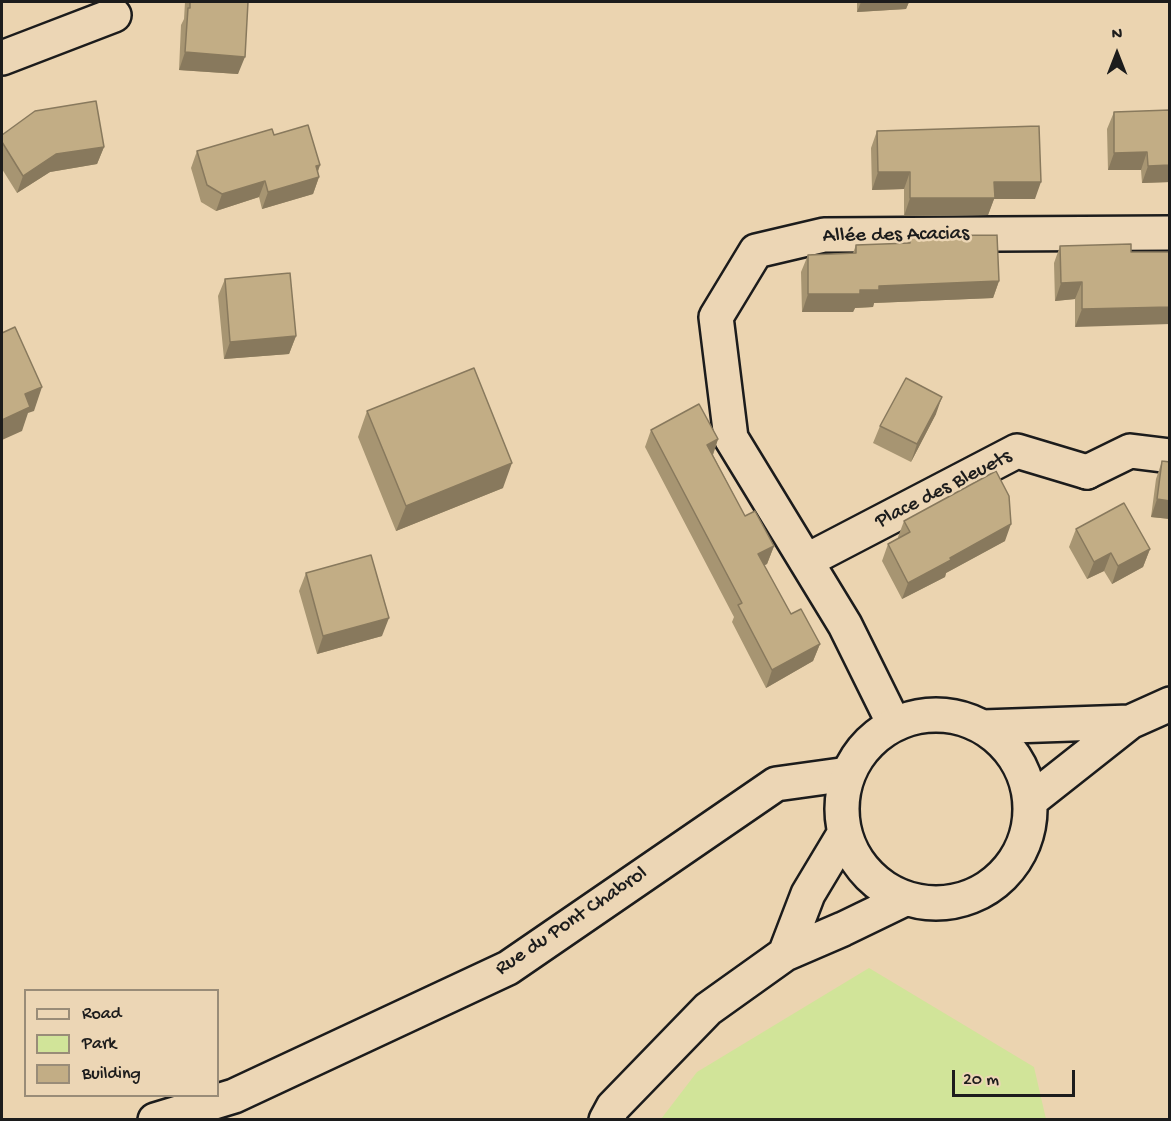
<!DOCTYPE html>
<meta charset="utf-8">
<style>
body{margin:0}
#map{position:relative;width:1171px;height:1121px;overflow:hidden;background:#ebd4b0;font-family:"Gochi Hand",sans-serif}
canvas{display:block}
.frame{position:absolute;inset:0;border:3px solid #1c1c1c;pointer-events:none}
.legend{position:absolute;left:24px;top:989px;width:195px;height:108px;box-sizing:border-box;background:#ecd6b5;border:2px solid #998c78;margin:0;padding:8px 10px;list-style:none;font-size:18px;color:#1c1c1c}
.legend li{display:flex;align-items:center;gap:12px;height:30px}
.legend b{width:30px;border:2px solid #998c78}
.north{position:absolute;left:1087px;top:24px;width:60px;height:60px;-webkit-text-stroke:4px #ecd6b5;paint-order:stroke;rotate:0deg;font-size:16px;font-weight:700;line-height:24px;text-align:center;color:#1c1c1c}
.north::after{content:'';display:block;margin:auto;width:21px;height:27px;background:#1c1c1c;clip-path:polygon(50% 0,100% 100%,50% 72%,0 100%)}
.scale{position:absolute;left:952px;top:1070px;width:123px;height:27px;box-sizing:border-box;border:3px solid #1c1c1c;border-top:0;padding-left:8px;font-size:18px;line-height:21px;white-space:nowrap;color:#1c1c1c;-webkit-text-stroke:4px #ecd6b5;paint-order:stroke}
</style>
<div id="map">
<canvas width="1171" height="1121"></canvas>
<div class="frame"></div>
<ul class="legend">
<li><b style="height:8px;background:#ecd6b5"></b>Road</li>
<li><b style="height:16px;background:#d1e499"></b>Park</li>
<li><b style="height:16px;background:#c2ad85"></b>Building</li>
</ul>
<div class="north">N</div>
<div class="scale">20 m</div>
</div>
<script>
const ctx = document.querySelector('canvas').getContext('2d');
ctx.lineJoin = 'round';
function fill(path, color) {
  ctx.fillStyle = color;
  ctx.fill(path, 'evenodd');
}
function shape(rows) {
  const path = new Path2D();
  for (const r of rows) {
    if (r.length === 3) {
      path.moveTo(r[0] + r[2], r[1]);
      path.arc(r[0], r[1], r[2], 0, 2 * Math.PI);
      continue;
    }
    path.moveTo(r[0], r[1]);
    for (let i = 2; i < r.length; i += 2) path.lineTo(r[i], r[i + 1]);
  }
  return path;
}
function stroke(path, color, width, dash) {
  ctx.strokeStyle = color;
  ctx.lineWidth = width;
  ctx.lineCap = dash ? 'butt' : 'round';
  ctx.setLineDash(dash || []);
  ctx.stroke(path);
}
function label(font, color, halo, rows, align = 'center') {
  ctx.font = font + ' "Gochi Hand",sans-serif';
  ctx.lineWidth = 5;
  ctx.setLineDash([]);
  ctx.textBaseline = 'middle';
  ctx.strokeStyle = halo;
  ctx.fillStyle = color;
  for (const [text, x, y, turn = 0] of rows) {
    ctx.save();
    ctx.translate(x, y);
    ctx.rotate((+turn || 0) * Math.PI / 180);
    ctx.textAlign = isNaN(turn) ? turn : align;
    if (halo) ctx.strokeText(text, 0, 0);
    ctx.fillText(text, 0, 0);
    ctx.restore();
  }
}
fill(shape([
 [869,968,1034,1067,1046,1119,661,1119,697,1072]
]), '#d1e499');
const pedestrian = shape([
 [1087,472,1130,451,1170,456]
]);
const minor = shape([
 [2,58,114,15],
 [806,561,1017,451,1087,472],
 [894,724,845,625,731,438,716,317,756,251,824,235,1170,233],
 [155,1120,234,1096,508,968,776,784,848,774]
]);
const secondary = shape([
 [936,809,94],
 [983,727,1130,722],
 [1030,801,1130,722,1170,704],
 [785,954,808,894,844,834],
 [606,1120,613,1107,708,1009,785,954,843,929,905,899]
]);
stroke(pedestrian, '#1c1c1c', 38);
stroke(minor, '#1c1c1c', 38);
stroke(secondary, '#1c1c1c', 38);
stroke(pedestrian, '#ecd6b5', 33);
stroke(minor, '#ecd6b5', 33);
stroke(secondary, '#ecd6b5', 33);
fill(shape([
 [185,2,248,2,238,74,179,70,181,25,184,19],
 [857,2,909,2,906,9,857,12],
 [1170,110,1170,182,1142,183,1141,170,1108,170,1107,129,1114,112],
 [877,131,1035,199,994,199,988,215,904,216,904,189,872,190,871,148],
 [2,135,104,147,97,164,50,172,17,193,2,169],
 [274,135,320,165,318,172,319,177,313,194,262,209,259,197,216,211,201,202,191,168,197,151],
 [910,236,999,281,993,298,874,303,873,307,855,308,853,312,802,312,801,272,808,255,853,253,856,245,907,244],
 [1060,246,1131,252,1075,327,1075,299,1055,301,1054,263],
 [225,279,296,336,289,354,224,359,218,296],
 [367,411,503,488,396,531,358,437],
 [936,414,911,462,873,443,880,426],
 [651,430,718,439,713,455,745,516,774,546,767,564,764,565,791,614,820,644,813,661,766,688,732,622,734,617,645,447],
 [1162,461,1170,519,1151,517,1156,479],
 [904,521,1005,541,946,573,945,577,902,599,882,561,888,544,898,538,898,537],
 [1076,529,1150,549,1143,567,1112,584,1104,571,1087,579,1069,547],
 [306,573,382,636,317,654,299,591]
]), '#a79572');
fill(shape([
 [861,2,909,2,906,9,857,12],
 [185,52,245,57,238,74,179,70],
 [104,147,97,164,50,172,17,193,23,176,56,154],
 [1147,152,1141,170,1108,170,1114,153],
 [320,165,315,178,319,177,313,194,262,209,268,192,316,166],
 [1170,165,1170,182,1142,183,1148,166],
 [878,172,910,172,904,189,872,190],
 [265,181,259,197,216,211,222,194],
 [994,182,1041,182,1035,199,994,199,988,215,904,216,910,198],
 [999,281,993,298,874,303,873,307,855,308,853,312,802,312,808,294,860,290,879,286],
 [1082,282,1075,299,1055,301,1061,283],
 [1170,307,1170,324,1075,327,1082,309],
 [296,336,289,354,224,359,230,342],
 [42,387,34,411,28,413,22,431,2,440,2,420,25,394],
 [942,397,936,414,911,462,917,444],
 [718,439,712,457,707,445],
 [512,463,503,488,396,531,406,506],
 [1157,499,1170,501,1170,519,1151,517],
 [1011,524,1005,541,946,573,945,577,902,599,908,583,950,558],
 [774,546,767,564,752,572,758,554],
 [1150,549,1143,567,1112,584,1118,566],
 [1111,553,1104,571,1087,579,1094,562],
 [389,618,382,636,317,654,323,636],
 [820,644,813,661,766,688,772,670]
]), '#88795d');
const building = shape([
 [190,2,248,2,245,57,185,52,188,8,190,8,190,2],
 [96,101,104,147,56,154,23,176,2,142,2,135,35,111,96,101],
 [1170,110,1170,165,1148,166,1147,152,1114,153,1114,112,1170,110],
 [308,125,320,165,316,166,319,177,268,192,265,181,222,194,207,185,197,151,272,129,274,135,308,125],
 [1039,126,1041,182,994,182,995,198,910,198,910,172,878,172,877,131,1039,126],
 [997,235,999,281,879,286,879,290,860,290,860,294,808,294,808,255,856,253,856,245,910,243,910,236,997,235],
 [1131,244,1131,252,1170,252,1170,307,1082,309,1082,282,1061,283,1060,246,1131,244],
 [290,273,296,336,230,342,225,279,290,273],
 [15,327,42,387,25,394,30,407,2,420,2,333,15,327],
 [474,368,512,463,406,506,367,411,474,368],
 [906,378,942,397,917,444,880,426,906,378],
 [699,404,718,439,707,445,745,516,755,511,774,546,758,554,791,614,801,609,820,644,772,670,738,605,742,603,651,430,699,404],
 [1162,461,1170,462,1170,501,1157,499,1162,461],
 [996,471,1009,496,1011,524,950,558,951,560,908,583,888,544,910,532,904,521,996,471],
 [1124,503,1150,549,1118,566,1111,553,1094,562,1076,529,1124,503],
 [371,555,389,618,323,636,306,573,371,555]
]);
fill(building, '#c2ad85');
stroke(building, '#88795d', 1.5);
label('21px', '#1c1c1c', '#ecd6b5', [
 ["Allée des Acacias",896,236,-1],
 ["Place des Bleuets",944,490,-27],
 ["Rue du Pont Chabrol",572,922,-34]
]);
</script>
